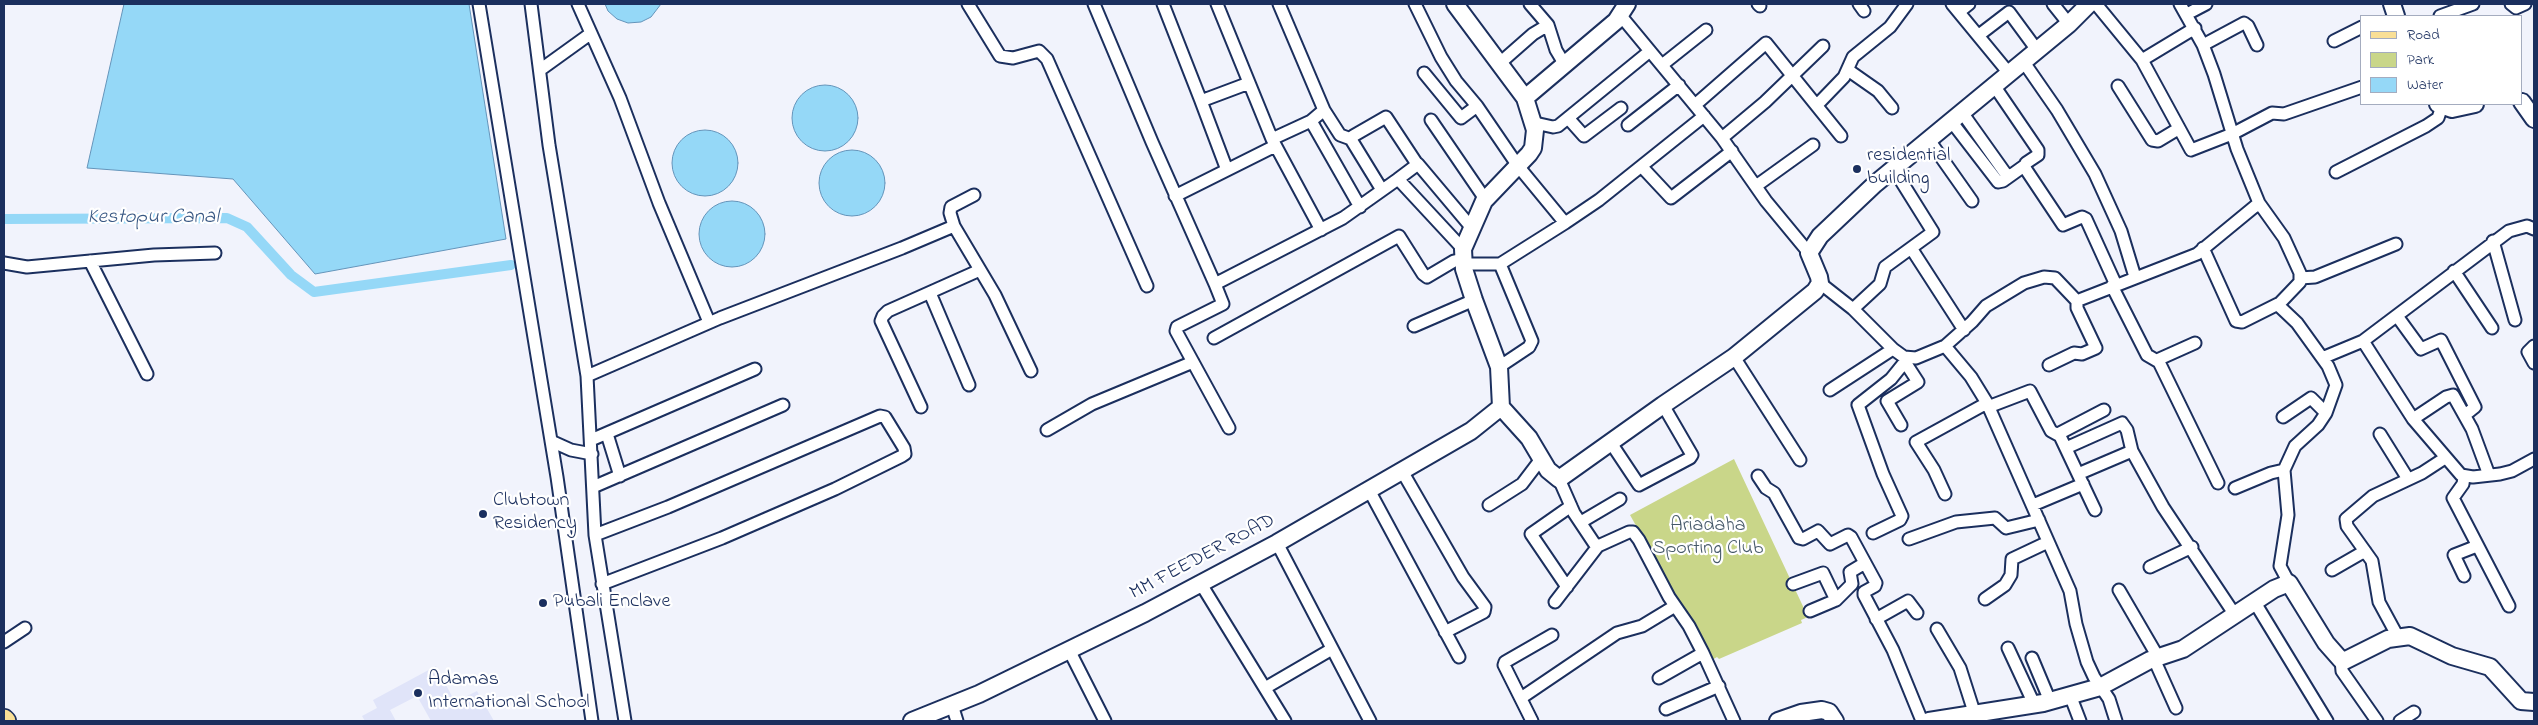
<!DOCTYPE html>
<style>
body{margin:0}
#map{position:relative;width:2538px;height:725px;overflow:hidden;background:#f1f3fc;font-family:"Indie Flower",sans-serif}
canvas{display:block}
.frame{position:absolute;inset:0;border:5px solid #1b2f5e;pointer-events:none}
.legend{position:absolute;left:2360px;top:15px;width:162px;height:90px;box-sizing:border-box;background:#fff;border:1px solid #a4acbf;margin:0;padding:6px 9px;list-style:none;font-size:15px;color:#1b2f5e}
.legend li{display:flex;align-items:center;gap:10px;height:25px}
.legend b{width:25px;border:1px solid #a4acbf}
</style>
<div id="map">
<canvas width="2538" height="725"></canvas>
<div class="frame"></div>
<ul class="legend">
<li><b style="height:6px;background:#f9df96"></b>Road</li>
<li><b style="height:14px;background:#c9d689"></b>Park</li>
<li><b style="height:14px;background:#95d8f7"></b>Water</li>
</ul>
</div>
<script>
const ctx = document.querySelector('canvas').getContext('2d');
ctx.lineJoin = 'round';
function fill(path, color) {
  ctx.fillStyle = color;
  ctx.fill(path, 'evenodd');
}
function shape(rows) {
  const path = new Path2D();
  for (const r of rows) {
    if (r.length === 3) {
      path.moveTo(r[0] + r[2], r[1]);
      path.arc(r[0], r[1], r[2], 0, 2 * Math.PI);
      continue;
    }
    path.moveTo(r[0], r[1]);
    for (let i = 2; i < r.length; i += 2) path.lineTo(r[i], r[i + 1]);
  }
  return path;
}
function stroke(path, color, width, dash) {
  ctx.strokeStyle = color;
  ctx.lineWidth = width;
  ctx.lineCap = dash ? 'butt' : 'round';
  ctx.setLineDash(dash || []);
  ctx.stroke(path);
}
function label(font, color, halo, rows, align = 'center') {
  ctx.font = font + ' "Indie Flower",sans-serif';
  ctx.lineWidth = 4.5;
  ctx.setLineDash([]);
  ctx.textBaseline = 'middle';
  ctx.strokeStyle = halo;
  ctx.fillStyle = color;
  for (const [text, x, y, turn = 0] of rows) {
    ctx.save();
    ctx.translate(x, y);
    ctx.rotate((+turn || 0) * Math.PI / 180);
    ctx.textAlign = isNaN(turn) ? turn : align;
    if (halo) ctx.strokeText(text, 0, 0);
    ctx.fillText(text, 0, 0);
    ctx.restore();
  }
}
fill(shape([
 [436,666,455,702,477,691,494,721,431,721,417,696,390,710,396,721,365,721,362,716,377,708,373,700]
]), '#e0e4f9');
fill(shape([
 [1734,459,1808,617,1801,620,1802,623,1719,659,1717,657,1712,660,1630,515]
]), '#c9d689');
const water = shape([
 [124,4,469,4,506,239,315,274,233,179,87,168,124,4],
 [605,4,661,4,651,17,641,22,628,23,617,19,608,11,605,4],
 [825,118,33],
 [705,163,33],
 [852,183,33],
 [732,234,33]
]);
fill(water, '#95d8f7');
stroke(water, '#6494ba', 1);
stroke(shape([
 [4,219,227,218,247,227,291,275,314,292,511,265]
]), '#95d8f7', 10);
const street = shape([
 [479,4,557,477,592,721],
 [531,4,549,145,587,376,595,535,625,721],
 [578,4,620,98,659,203,709,322],
 [968,4,1000,56,1013,58,1039,51,1047,59,1147,286],
 [1094,4,1152,142,1215,284,1343,218,1398,179,1463,249],
 [1163,4,1201,101,1249,83],
 [1217,4,1272,139,1321,230],
 [1279,4,1324,110,1311,121],
 [1415,4,1441,57,1456,81,1477,106,1518,166,1565,223,1599,200,1704,116],
 [1530,4,1548,25,1556,50,1565,65],
 [1758,4,1760,6],
 [1859,4,1864,11],
 [1952,4,2008,72],
 [2053,4,2069,24],
 [2096,4,2142,60,2191,150,2232,134,2272,113,2284,114,2362,87],
 [2180,4,2203,45,2214,74,2237,149,2259,203,2284,238,2300,273,2300,282,2278,305,2297,323,2328,366,2336,385,2326,413,2318,425,2295,446,2284,470,2288,515,2280,566,2289,583],
 [2511,4,2516,8,2525,4],
 [1959,12,1969,4],
 [2187,14,2206,4],
 [1621,16,1722,138,1766,201,1809,253],
 [2440,16,2473,4],
 [1979,35,2009,12,2037,50],
 [2334,41,2362,27],
 [2203,45,2244,23,2248,26,2257,45],
 [2142,60,2195,28],
 [2023,61,2057,110,2095,174,2121,231,2135,277],
 [1500,63,1533,34,1548,25],
 [1662,65,1706,30],
 [540,70,590,34],
 [1848,70,1878,91,1892,108],
 [1424,73,1461,118,1477,106],
 [1993,84,2038,150,2038,155,2026,163,2025,168,2063,225,2082,217,2086,219,2116,285],
 [2118,86,2152,140,2158,141,2178,129],
 [1201,101,1227,170],
 [1695,105,1766,43,1841,136],
 [1817,105,1844,77,1853,57,1890,27,1907,4],
 [1324,110,1340,135,1351,139],
 [1961,111,2008,177],
 [1568,118,1584,136,1621,108],
 [1431,120,1485,199],
 [1951,121,1998,182,2003,181,2024,166],
 [1535,123,1553,127,1558,126,1650,51],
 [1628,125,1679,85],
 [1722,138,1765,102,1823,46],
 [1272,139,1311,121,1360,207],
 [1929,140,1972,201],
 [1642,167,1671,198,1732,151],
 [2336,172,2426,126,2438,118,2442,106],
 [1398,179,1418,164,1471,227],
 [1756,186,1813,145],
 [1382,190,1352,141,1353,136,1386,117,1417,164],
 [974,195,951,207,950,213,954,226,995,295,1031,371],
 [1175,196,1275,146],
 [2493,241,2515,320],
 [1911,248,1964,330],
 [2203,248,2236,321,2242,322,2278,304],
 [90,261,147,374],
 [4,263,27,267,154,255,215,253],
 [2454,271,2492,328],
 [2300,278,2315,277,2396,244],
 [1820,283,1853,309,1893,349,1904,357,1916,358,1945,346,1971,377,1987,403,2070,591,2076,624,2087,662,2094,677,2109,699,2116,721],
 [1215,284,1223,304,1177,327,1176,331,1229,428],
 [2112,286,2147,355,2159,362,2218,483],
 [930,293,969,385],
 [1853,309,1880,284,1885,267,1933,232,1893,168],
 [2397,316,2421,349,2441,340,2475,407,2465,415],
 [1414,326,1474,300],
 [1214,338,1399,236,1423,274,1427,277,1454,261,1463,259,1465,264,1500,264],
 [2363,341,2413,419,2461,475,2473,477,2500,474,2512,471,2534,459],
 [1945,346,1972,322,1986,306,2024,283,2044,277,2055,278,2076,300,2079,300,2197,254,2259,203],
 [2534,346,2528,352,2534,363],
 [1734,357,1800,460],
 [2322,358,2363,341,2509,231,2527,226,2534,229],
 [2157,360,2195,343],
 [2049,365,2074,353,2082,354,2096,348,2077,308,2077,301],
 [1499,367,1529,347,1532,341,1500,264,1565,223],
 [587,376,720,318,902,248,954,226],
 [1830,390,1893,349],
 [921,407,881,321,883,316,888,311,980,270],
 [1988,407,2030,391,2051,431,2060,436,2095,510],
 [2283,417,2311,398,2326,413],
 [2413,419,2446,397,2453,395,2472,429,2489,475],
 [1901,425,1887,401,1918,382,1905,362],
 [1047,430,1092,404,1193,362],
 [607,434,620,476],
 [2058,434,2104,410],
 [2380,434,2408,479],
 [591,440,755,369],
 [551,441,571,450,592,454],
 [1611,443,1639,485,1690,458,1692,455,1663,405],
 [2066,448,2122,423,2127,430,2132,451,2163,507,2235,615],
 [1402,471,1463,577,1485,607,1484,612,1445,632],
 [2078,474,2132,451],
 [1758,476,1766,488,1774,493,1799,538,1803,539,1818,531,1830,544,1848,535,1851,537,1876,583,1875,586,1864,592,1864,595,1893,650,1922,721],
 [2464,477,2463,484,2453,498,2509,606],
 [1559,479,1574,513,1594,543,1598,546,1629,532,1633,532,1639,540,1669,597,1689,626,1703,653,1734,721],
 [593,487,783,405],
 [2235,488,2271,473,2284,470],
 [1369,490,1459,657],
 [1945,494,1934,470,1916,442,1987,403],
 [1489,505,1522,484,1541,459],
 [2033,505,2083,484],
 [1581,522,1620,499],
 [1873,533,1900,520,1902,516,1883,474,1858,405,1891,379,1908,358],
 [595,535,668,507,880,416,885,417,904,448,905,454,902,456,835,489,722,538,602,584],
 [1909,539,1956,522,1995,518,2006,528,2039,520],
 [1277,543,1370,721],
 [2150,567,2192,547],
 [2332,570,2365,551],
 [2464,576,2454,555,2477,546],
 [1201,584,1285,721],
 [1793,584,1823,573,1836,600],
 [1567,587,1531,534,1571,506],
 [2119,590,2158,657],
 [1985,599,2005,585,2011,575,2012,559,2048,542],
 [2254,601,2327,721],
 [1555,602,1598,546],
 [1810,611,1836,600,1852,584,1850,572,1865,563],
 [1876,619,1908,601,1917,613],
 [1937,629,1960,668,1975,715],
 [2398,637,2379,602,2372,561,2347,526,2346,519,2373,496,2422,473,2445,458],
 [4,642,25,628],
 [2008,648,2034,704],
 [1069,650,1105,721],
 [2032,658,2050,701],
 [2154,659,2176,708],
 [2341,660,2342,671,2377,721],
 [1659,678,1703,653],
 [1265,688,1332,649],
 [2070,695,2080,721],
 [1521,698,1617,633,1642,626,1675,606],
 [952,705,957,721],
 [1666,709,1719,686],
 [1532,721,1504,665,1505,662,1552,635],
 [2400,721,2414,712]
]);
const secondary = shape([
 [1455,4,1525,98,1535,130,1533,148,1529,154,1484,201,1463,249,1464,269,1474,300,1499,367,1501,407],
 [2392,4,2396,16],
 [1525,98,1616,21,1627,4],
 [2522,102,2534,119],
 [2438,104,2452,109,2475,104],
 [1501,407,1529,438,1548,470,1559,479,1663,405,1734,357,1815,291,1820,283,1819,277,1809,253,1820,236,1875,184,2069,24,2089,4],
 [912,721,979,694,1145,613,1277,543,1471,431,1501,407],
 [1778,721,1801,713,1822,710,1829,712,1835,721],
 [1929,721,2043,703,2100,687,2150,660,2183,649,2274,589,2289,583,2326,643,2341,660,2344,661,2388,639,2410,636,2452,656,2490,667,2521,701,2534,702]
]);
const primary = shape([
 [4,719,6,721]
]);
stroke(street, '#1b2f5e', 15);
stroke(secondary, '#1b2f5e', 20);
stroke(primary, '#1b2f5e', 22);
stroke(street, '#fff', 11);
stroke(secondary, '#fff', 16);
stroke(primary, '#f9df96', 19);
for (const [x, y, r, color] of [
 [1857,169,5,"#1b2f5e"],
 [483,514,5,"#1b2f5e"],
 [543,603,5,"#1b2f5e"],
 [418,693,5,"#1b2f5e"]
]) {
  const dot = new Path2D();
  dot.arc(x, y, r, 0, 2 * Math.PI);
  ctx.fillStyle = color;
  ctx.fill(dot);
  stroke(dot, '#fff', 2);
}
label('20px', '#1b2f5e', '#fff', [
 ["residential",1867,157],
 ["building",1867,180],
 ["Clubtown",493,502],
 ["Residency",493,525],
 ["Pubali Enclave",553,603],
 ["Adamas",428,681],
 ["International School",428,704]
], 'left');
label('20px', '#465969', '#fff', [
 ["Ariadaha",1708,527],
 ["Sporting Club",1708,550]
]);
label('20px', '#1b2f5e', '#fff', [
 ["MM FEEDER ROAD",1203,558,-28]
]);
label('italic 21px', '#3a5984', '#fff', [
 ["Kestopur Canal",153,219]
]);
</script>
